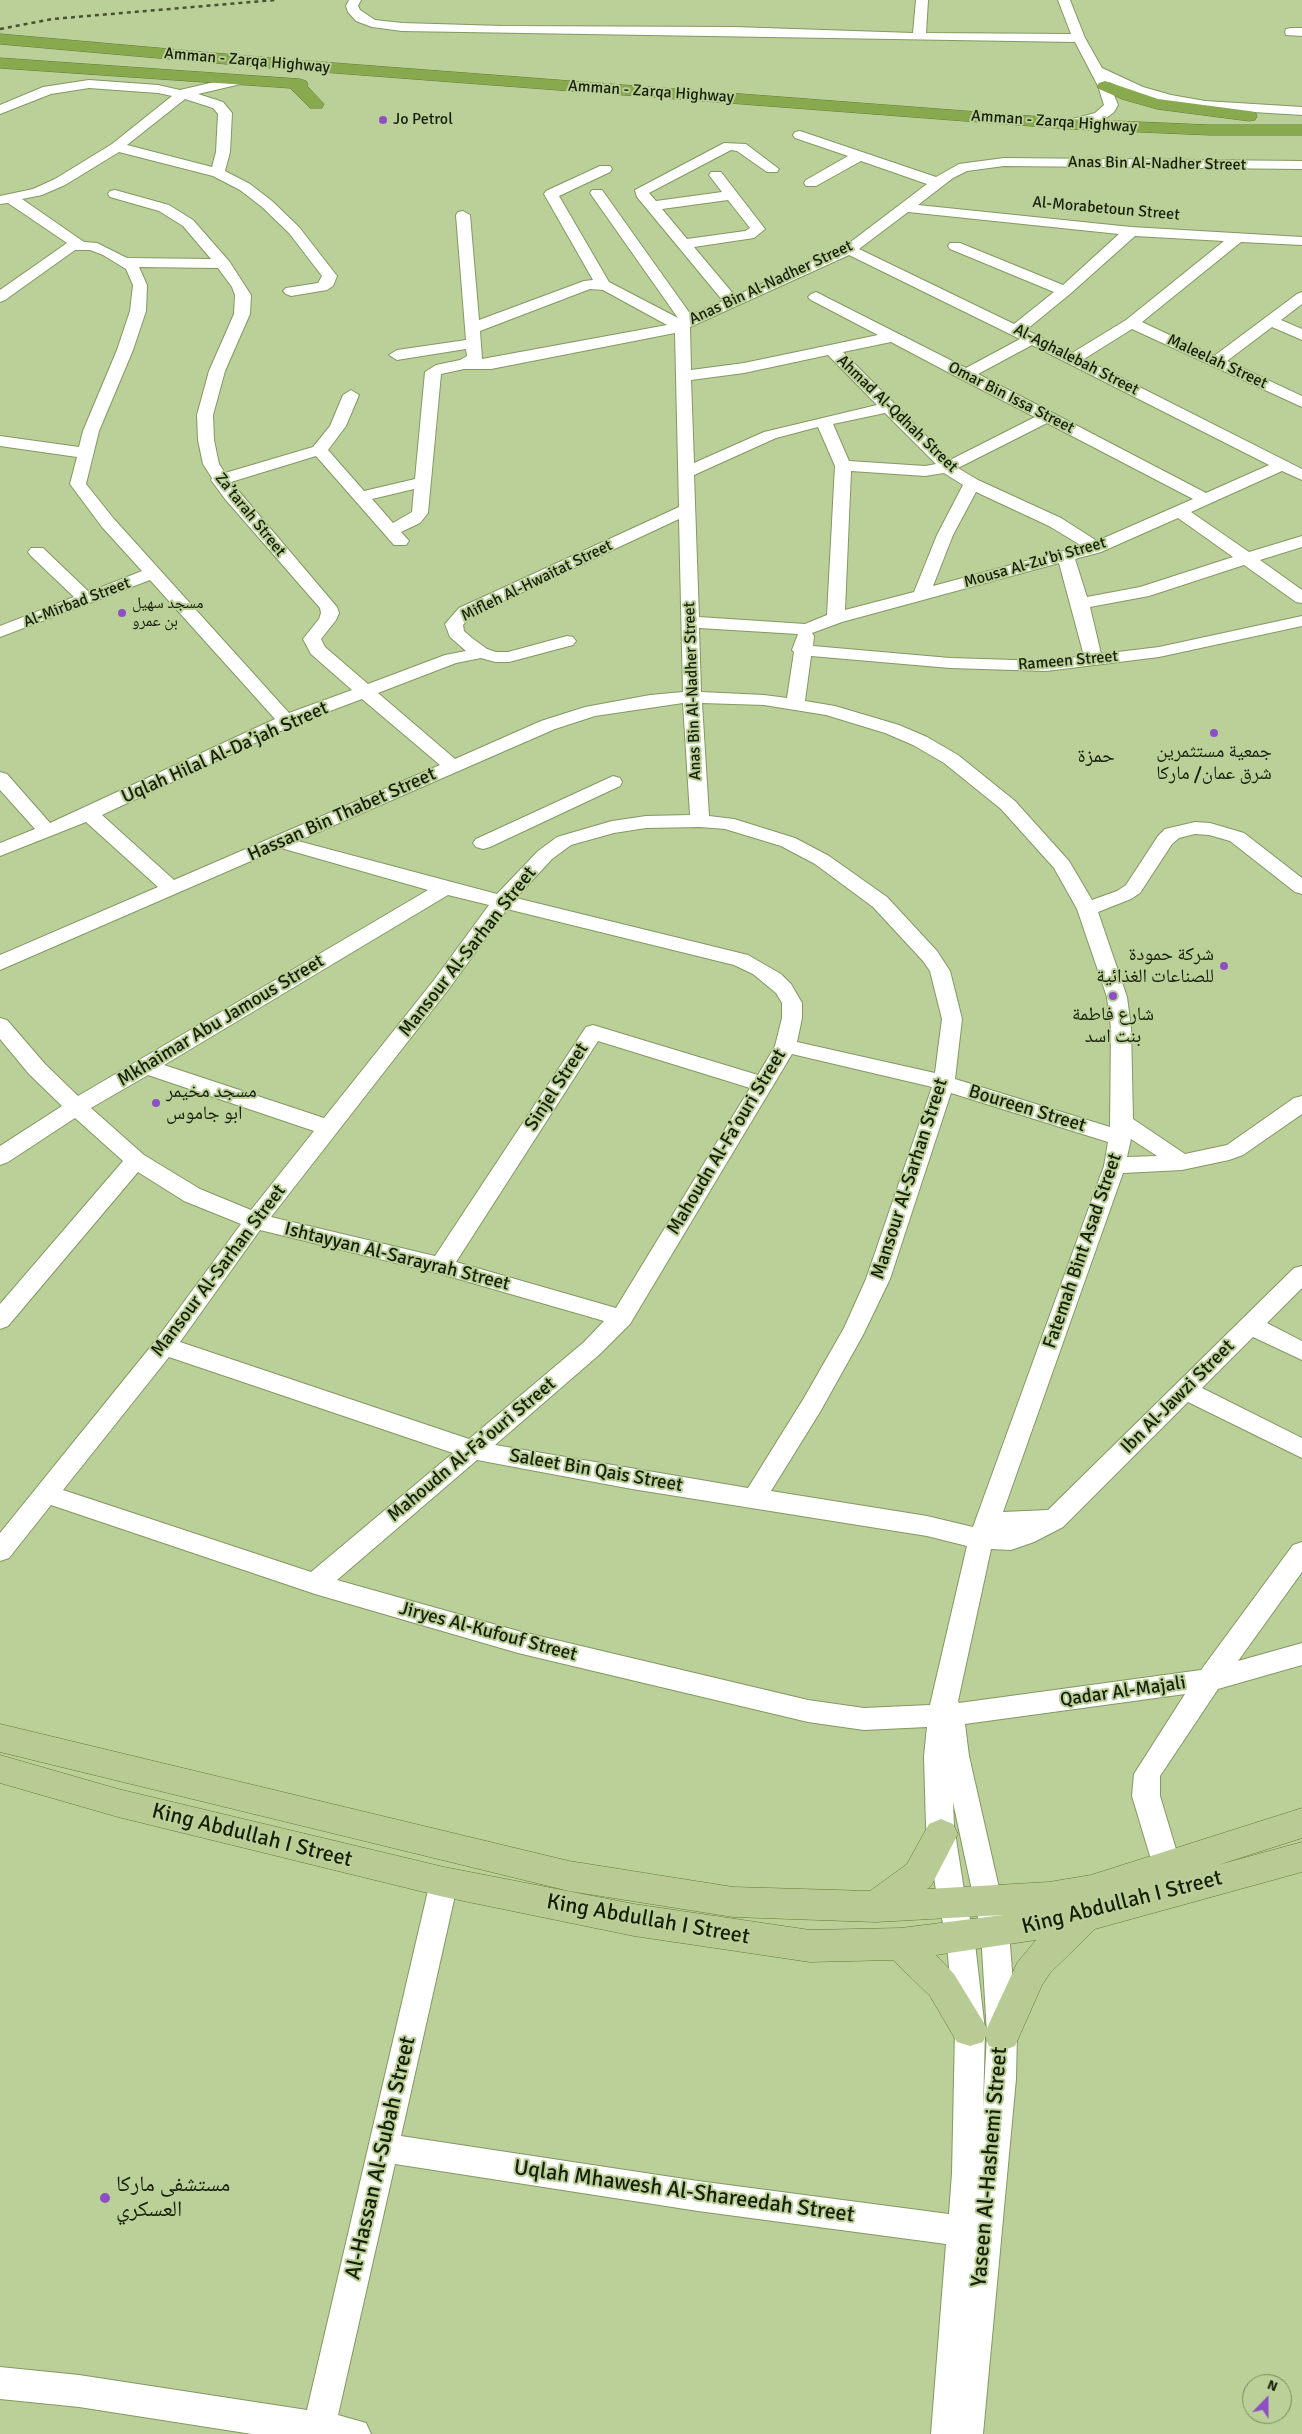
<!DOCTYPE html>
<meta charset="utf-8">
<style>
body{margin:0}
#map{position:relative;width:1302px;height:2434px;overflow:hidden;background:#bad098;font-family:Signika,sans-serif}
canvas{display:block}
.north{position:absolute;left:1242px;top:2374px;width:50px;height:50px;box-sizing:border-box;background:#bad098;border:1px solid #79895f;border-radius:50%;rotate:22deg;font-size:14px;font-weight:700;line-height:20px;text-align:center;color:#171f09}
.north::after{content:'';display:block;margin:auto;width:18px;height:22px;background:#8e4fc5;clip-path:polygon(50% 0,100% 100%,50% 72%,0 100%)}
</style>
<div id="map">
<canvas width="1302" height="2434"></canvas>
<div class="north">N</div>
</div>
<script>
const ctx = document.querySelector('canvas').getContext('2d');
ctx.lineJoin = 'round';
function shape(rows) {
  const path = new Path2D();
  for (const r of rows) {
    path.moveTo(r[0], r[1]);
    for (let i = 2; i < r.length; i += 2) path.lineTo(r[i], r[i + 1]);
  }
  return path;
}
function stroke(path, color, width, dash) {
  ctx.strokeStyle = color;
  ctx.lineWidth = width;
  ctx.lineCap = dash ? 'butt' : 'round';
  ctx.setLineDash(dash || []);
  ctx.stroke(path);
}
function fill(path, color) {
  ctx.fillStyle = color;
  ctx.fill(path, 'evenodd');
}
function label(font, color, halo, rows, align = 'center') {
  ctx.font = font + ' Signika,"Noto Naskh Arabic",sans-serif';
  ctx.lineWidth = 4;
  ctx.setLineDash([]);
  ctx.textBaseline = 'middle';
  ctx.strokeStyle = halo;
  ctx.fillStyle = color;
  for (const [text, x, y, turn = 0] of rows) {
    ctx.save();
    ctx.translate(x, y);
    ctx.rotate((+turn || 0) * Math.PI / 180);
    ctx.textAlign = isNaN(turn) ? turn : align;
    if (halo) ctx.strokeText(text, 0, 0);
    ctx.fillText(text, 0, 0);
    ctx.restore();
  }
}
const minor = shape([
 [349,0,361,0,358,6,360,10,375,20,402,23,503,26,734,27,913,33,916,0,928,0,926,33,1071,34,1058,0,1070,0,1085,38,1102,68,1143,87,1171,95,1205,101,1302,107,1302,115,1205,109,1170,103,1133,93,1109,82,1118,105,1114,112,1105,119,1070,128,1065,127,1063,124,1065,121,1095,113,1104,105,1098,86,1075,42,402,31,372,27,356,21,348,12,346,6,349,0],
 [1291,28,1302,28,1302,36,1286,35,1285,32,1286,29,1291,28],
 [240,76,247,80,245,83,198,94,223,102,232,113,230,152,225,171,250,184,272,201,299,227,337,276,333,286,327,290,291,296,286,294,283,291,286,288,318,283,322,276,289,233,262,207,240,190,213,176,119,152,65,185,42,195,22,199,84,242,97,243,127,258,211,259,183,226,159,211,110,197,108,194,110,191,115,190,169,205,193,220,229,261,251,295,250,314,225,371,213,415,214,440,219,464,225,473,313,447,330,426,343,395,351,390,359,395,346,426,328,450,364,491,415,479,425,372,436,365,460,360,467,356,466,349,397,360,389,355,397,350,466,340,456,215,458,212,463,211,470,215,479,320,584,281,593,280,544,194,546,191,600,166,610,166,612,169,610,172,559,196,609,282,678,318,590,193,592,190,602,190,691,315,723,301,637,197,635,190,724,143,746,144,779,169,777,172,767,172,737,151,731,150,649,193,656,201,722,192,709,175,711,172,721,172,765,229,754,238,694,247,735,296,844,247,927,184,861,161,816,186,806,186,804,183,806,180,848,156,795,138,793,135,795,132,800,131,936,177,959,164,1004,158,1302,161,1302,169,1004,166,967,171,953,178,918,205,1131,227,1302,237,1302,245,1241,242,1142,322,1214,356,1297,294,1302,292,1302,304,1281,320,1302,329,1302,340,1272,327,1227,361,1302,396,1302,407,1132,329,1084,359,1302,469,1302,480,1282,471,1191,512,1249,552,1302,536,1302,547,1260,560,1302,590,1302,603,1296,602,1244,565,1149,596,1090,607,1101,654,1159,647,1302,616,1302,626,1159,657,1046,671,950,668,811,656,805,701,835,706,899,725,927,737,958,755,1015,801,1069,861,1092,900,1117,891,1126,885,1158,836,1165,829,1195,822,1210,823,1244,833,1302,878,1302,894,1295,892,1230,841,1209,835,1195,834,1179,838,1172,844,1140,893,1131,899,1098,912,1127,997,1131,1028,1133,1119,1185,1154,1227,1145,1294,1098,1302,1096,1302,1114,1243,1155,1229,1160,1182,1170,1123,1173,1003,1512,1048,1510,1294,1268,1302,1266,1302,1288,1267,1323,1302,1341,1302,1360,1253,1337,1202,1388,1302,1438,1302,1458,1188,1402,1063,1527,1034,1542,1011,1550,991,1549,958,1701,959,1703,1201,1670,1293,1545,1302,1542,1302,1572,1238,1661,1302,1643,1302,1665,1218,1689,1160,1776,1160,1796,1181,1866,1177,1875,1167,1878,1157,1875,1153,1866,1132,1796,1134,1774,1185,1694,965,1724,969,1756,1009,1932,1017,2034,1016,2079,983,2434,931,2434,946,2244,698,2211,395,2164,338,2415,366,2423,371,2434,252,2434,79,2407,0,2399,0,2367,79,2375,307,2410,430,1882,434,1873,444,1870,454,1873,458,1882,401,2136,698,2181,949,2214,952,2173,955,2030,946,1935,938,1903,926,1826,924,1756,927,1727,864,1730,808,1722,518,1653,315,1594,51,1505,9,1558,0,1561,0,1533,156,1340,241,1224,184,1201,138,1172,8,1326,0,1329,0,1304,123,1161,75,1118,8,1162,0,1165,0,1146,62,1106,29,1074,0,1039,0,1018,7,1020,45,1064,78,1096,428,890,281,848,0,970,0,955,158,887,86,822,0,856,0,843,35,829,0,790,0,772,7,774,50,823,275,719,150,580,0,637,0,626,74,597,31,556,28,552,31,548,43,548,89,592,142,571,102,527,70,484,77,457,0,446,0,436,79,447,83,431,117,350,130,311,133,285,126,269,103,255,90,250,75,250,5,300,0,302,0,290,67,243,8,203,0,204,0,196,33,189,55,179,112,144,172,96,158,93,89,88,51,94,0,114,0,105,43,87,89,80,158,85,180,90,240,76],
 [185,99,213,108,218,114,216,152,212,167,127,145,185,99],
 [728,200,750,228,745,231,687,239,662,209,728,200],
 [908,212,1119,234,1063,285,960,243,950,243,948,246,950,249,1054,292,1014,324,859,249,908,212],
 [1135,236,1224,241,1126,320,1072,353,1026,330,1070,294,1135,236],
 [849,255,1020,339,966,368,816,292,811,294,808,297,811,300,878,335,744,363,691,370,690,327,849,255],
 [139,267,218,268,232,287,235,295,234,314,209,371,197,415,198,440,203,464,212,478,211,480,225,499,320,608,321,613,319,619,303,639,311,654,352,690,289,713,114,519,86,484,99,431,133,350,146,311,147,285,139,267],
 [590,289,603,290,667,325,482,359,480,331,590,289],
 [675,333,679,507,459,608,445,624,450,637,466,651,445,655,368,684,325,647,321,639,336,620,339,613,337,607,231,482,316,456,394,545,406,545,409,541,401,532,420,523,428,513,441,374,464,369,491,369,675,333],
 [891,342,959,378,1035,417,950,460,843,352,891,342],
 [1032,345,1269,465,1206,493,978,374,1032,345],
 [828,355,877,405,764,432,694,463,691,380,744,373,828,355],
 [885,413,936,464,925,466,849,461,833,424,885,413],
 [1047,423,1193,499,1097,541,1061,518,978,480,958,468,1047,423],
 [818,427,835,466,827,615,805,624,699,617,694,475,776,438,818,427],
 [851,471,925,476,944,473,963,485,937,535,914,592,845,610,851,471],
 [414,489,412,512,393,523,372,499,414,489],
 [976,492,1049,526,1082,546,933,586,953,535,976,492],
 [1178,518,1233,557,1140,587,1087,597,1075,559,1101,552,1178,518],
 [679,519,683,692,650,695,585,707,541,721,455,759,378,693,456,663,481,658,495,662,509,662,573,645,576,641,573,637,567,636,508,652,496,652,487,649,472,638,464,631,463,625,471,616,679,519],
 [1059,563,1084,656,1046,661,950,658,813,646,814,636,812,633,842,622,1059,563],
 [699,628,798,634,792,650,794,652,787,698,764,695,701,692,699,628],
 [362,699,440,765,174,880,102,815,293,725,362,699],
 [683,703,690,815,646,816,612,821,557,837,538,851,497,894,298,841,555,729,595,716,683,703],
 [702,703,764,705,826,715,885,733,913,745,944,763,1001,809,1054,868,1077,909,1107,997,1111,1028,1110,1127,955,1079,962,1019,950,971,937,951,887,897,829,856,795,838,734,819,709,816,702,703],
 [700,827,725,829,781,846,815,864,873,907,923,961,930,971,942,1019,935,1073,797,1042,802,1018,802,1003,791,984,781,974,748,955,516,898,552,859,571,845,614,833,646,828,700,827],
 [448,895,489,905,434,980,324,1118,164,1065,448,895],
 [507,909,734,965,753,974,776,993,782,1003,782,1018,775,1046,758,1075,593,1025,586,1027,435,1256,271,1217,448,990,507,909],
 [598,1041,750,1088,616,1308,456,1262,598,1041],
 [792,1054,932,1087,866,1279,844,1328,804,1398,748,1488,495,1445,600,1354,630,1324,792,1054],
 [148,1075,314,1131,251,1210,200,1189,144,1155,91,1108,148,1075],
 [951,1093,1108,1142,1104,1166,973,1527,927,1516,771,1491,820,1412,863,1335,890,1279,951,1093],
 [1131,1139,1157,1156,1127,1157,1131,1139],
 [260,1230,441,1274,604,1321,584,1342,469,1439,180,1342,260,1230],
 [169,1357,453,1453,311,1572,63,1490,169,1357],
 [477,1460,632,1489,927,1536,967,1546,930,1705,864,1708,808,1700,518,1631,337,1580,477,1460],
 [953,1802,981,1932,987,2034,983,2110,985,2030,974,1935,966,1903,954,1826,953,1802],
 [613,776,620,778,622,782,620,786,490,847,483,849,476,847,473,843,476,839,613,776]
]);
const major = shape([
 [0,1724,569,1861,733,1887,870,1891,907,1864,929,1824,941,1819,953,1824,958,1834,931,1886,927,1889,1049,1882,1091,1875,1302,1808,1302,1838,1218,1865,1302,1842,1302,1872,1095,1929,1050,1973,1042,1985,1015,2046,1002,2051,989,2046,985,2036,983,2042,970,2046,957,2042,930,1996,893,1960,810,1962,634,1936,444,1897,118,1817,0,1783,0,1755,118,1789,444,1867,634,1904,810,1930,901,1928,1003,1915,876,1922,733,1917,569,1891,0,1752,0,1724],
 [1036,1940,1017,1963,987,2028,954,1974,936,1955,1036,1940]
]);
const highway = shape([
 [0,34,282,59,1070,119,1209,125,1302,125,1302,135,1209,135,1070,129,282,69,0,44,0,34],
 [0,58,300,79,306,81,308,84,307,86,324,104,322,108,310,108,290,88,0,68,0,58],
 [1105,81,1158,99,1249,111,1255,112,1257,116,1255,120,1249,121,1157,109,1122,99,1099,89,1097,86,1099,83,1105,81]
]);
stroke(minor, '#839862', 2);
stroke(major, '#617936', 1);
stroke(highway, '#617936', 1);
fill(minor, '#fff');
fill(major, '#b8cb95');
fill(highway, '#89a94f');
stroke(shape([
 [0,29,52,19,275,0]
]), '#465232', 2.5, [4, 4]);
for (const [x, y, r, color] of [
 [383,120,5,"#8e4fc5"],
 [122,613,5,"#8e4fc5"],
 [1214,733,5,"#8e4fc5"],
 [1224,966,5,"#8e4fc5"],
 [1113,996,5,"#8e4fc5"],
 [156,1103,5,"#8e4fc5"],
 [105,2198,6,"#8e4fc5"]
]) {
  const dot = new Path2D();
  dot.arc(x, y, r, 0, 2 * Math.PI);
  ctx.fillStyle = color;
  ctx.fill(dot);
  stroke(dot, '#bad098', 2);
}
label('16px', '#171f09', '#bad098', [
 ["Amman - Zarqa Highway",247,61,5],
 ["Amman - Zarqa Highway",651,92,4],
 ["Amman - Zarqa Highway",1054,122,4],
 ["Anas Bin Al-Nadher Street",1157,164,1],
 ["Al-Morabetoun Street",1106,209,5],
 ["Anas Bin Al-Nadher Street",771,283,-25],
 ["Al-Aghalebah Street",1076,360,27],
 ["Maleelah Street",1217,362,25],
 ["Omar Bin Issa Street",1011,398,27],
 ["Ahmad Al-Qdhah Street",897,414,44],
 ["Za’tarah Street",250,515,51],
 ["Mousa Al-Zu’bi Street",1035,563,-16],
 ["Mifleh Al-Hwaitat Street",537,581,-26],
 ["Al-Mirbad Street",77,603,-21],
 ["Rameen Street",1068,661,-5],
 ["Anas Bin Al-Nadher Street",693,691,-92]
]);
label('16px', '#171f09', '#bad098', [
 ["Jo Petrol",393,120],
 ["مسجد سهيل",132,604],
 ["بن عمرو",132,622]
], 'left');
label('19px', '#171f09', '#bad098', [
 ["جمعية مستثمرين",1214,752],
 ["شرق عمان/ ماركا",1214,774],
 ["شركة حمودة",1214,955,"right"],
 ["للصناعات الغذائية",1214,977,"right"],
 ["شارع فاطمة",1113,1015],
 ["بنت اسد",1113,1037],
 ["مسجد مخيمر",166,1092,"left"],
 ["ابو جاموس",166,1114,"left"]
]);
label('19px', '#171f09', '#bad098', [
 ["Uqlah Hilal Al-Da’jah Street",225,753,-24],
 ["Hassan Bin Thabet Street",342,815,-24],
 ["Mansour Al-Sarhan Street",468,952,-52],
 ["Mkhaimar Abu Jamous Street",221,1021,-31],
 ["Sinjel Street",557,1087,-57],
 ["Boureen Street",1027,1109,17],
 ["Mahoudn Al-Fa’ouri Street",727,1142,-59],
 ["Mansour Al-Sarhan Street",910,1179,-72],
 ["Fatemah Bint Asad Street",1083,1251,-71],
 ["Ishtayyan Al-Sarayrah Street",397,1257,14],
 ["Mansour Al-Sarhan Street",219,1271,-53],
 ["Ibn Al-Jawzi Street",1178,1397,-45],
 ["Mahoudn Al-Fa’ouri Street",472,1450,-40],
 ["Saleet Bin Qais Street",596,1471,10],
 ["Jiryes Al-Kufouf Street",488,1632,15],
 ["Qadar Al-Majali",1123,1692,-8]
]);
label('20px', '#171f09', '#bad098', [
 ["حمزة",1096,757]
]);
label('22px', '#171f09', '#bad098', [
 ["King Abdullah I Street",252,1836,14],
 ["King Abdullah I Street",1122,1903,-14],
 ["King Abdullah I Street",648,1920,10],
 ["Al-Hassan Al-Subah Street",381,2158,-77],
 ["Yaseen Al-Hashemi Street",990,2167,-85],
 ["Uqlah Mhawesh Al-Shareedah Street",684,2192,8]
]);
label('22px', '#171f09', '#bad098', [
 ["مستشفى ماركا",116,2185],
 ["العسكري",116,2210]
], 'left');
</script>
